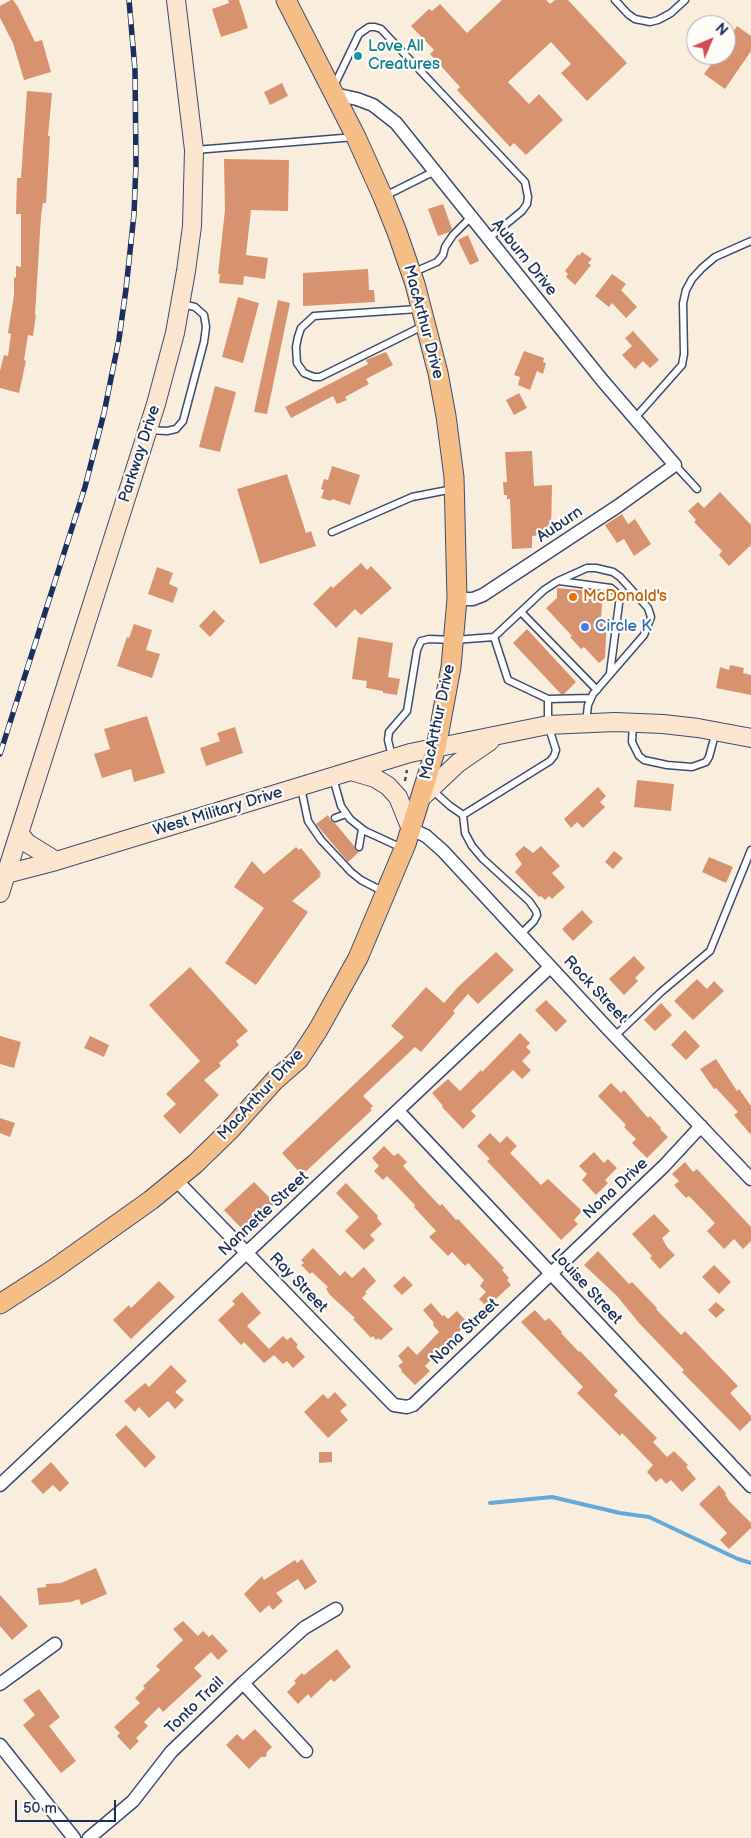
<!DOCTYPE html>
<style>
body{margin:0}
#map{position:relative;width:751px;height:1838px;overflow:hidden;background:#f9eddd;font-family:"Balsamiq Sans",sans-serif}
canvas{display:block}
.north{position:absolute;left:686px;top:15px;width:50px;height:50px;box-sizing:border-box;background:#fdfcf7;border:1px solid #a3aaba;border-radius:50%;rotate:45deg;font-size:14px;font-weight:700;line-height:20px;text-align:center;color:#1b2f5e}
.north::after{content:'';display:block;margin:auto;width:18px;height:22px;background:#d1495b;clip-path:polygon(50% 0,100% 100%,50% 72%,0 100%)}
.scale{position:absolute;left:15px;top:1800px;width:101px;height:22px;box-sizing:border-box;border:2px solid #1b2f5e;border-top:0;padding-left:6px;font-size:15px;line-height:18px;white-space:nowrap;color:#1b2f5e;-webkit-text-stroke:4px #fdfcf7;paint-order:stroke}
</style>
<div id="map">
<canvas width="751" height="1838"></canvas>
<div class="north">N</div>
<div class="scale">50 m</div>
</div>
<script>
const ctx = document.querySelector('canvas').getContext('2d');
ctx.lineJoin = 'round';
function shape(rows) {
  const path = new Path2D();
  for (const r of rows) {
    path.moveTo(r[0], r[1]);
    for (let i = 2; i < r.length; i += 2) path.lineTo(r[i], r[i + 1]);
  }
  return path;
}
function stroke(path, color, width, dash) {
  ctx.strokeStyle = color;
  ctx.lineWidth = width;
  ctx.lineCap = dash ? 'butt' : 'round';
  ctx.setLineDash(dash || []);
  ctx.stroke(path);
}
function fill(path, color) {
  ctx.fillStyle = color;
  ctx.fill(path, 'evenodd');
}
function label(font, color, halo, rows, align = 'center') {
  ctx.font = font + ' "Balsamiq Sans",sans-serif';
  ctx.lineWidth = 4.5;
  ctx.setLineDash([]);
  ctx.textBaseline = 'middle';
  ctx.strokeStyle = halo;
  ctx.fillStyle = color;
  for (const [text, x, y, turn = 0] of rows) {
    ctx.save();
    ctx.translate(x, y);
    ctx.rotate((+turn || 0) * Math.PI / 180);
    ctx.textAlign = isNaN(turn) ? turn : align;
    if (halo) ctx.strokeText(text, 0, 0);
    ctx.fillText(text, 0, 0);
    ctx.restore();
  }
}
stroke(shape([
 [490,1503,552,1497,620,1513,649,1517,738,1559,751,1563]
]), '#63aada', 4);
fill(shape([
 [11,0,13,0,18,7,35,42,42,40,51,72,24,80,13,43,0,18,0,6],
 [228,0,239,0,248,28,221,37,212,9,229,3],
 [502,0,546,0,550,4,555,0,568,0,627,63,587,101,561,73,571,64,551,42,508,82,529,104,539,94,563,120,526,155,514,143,510,147,457,90,460,87,430,54,434,50,411,26,429,9,432,11,440,4,467,33],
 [737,26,751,36,751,51,725,89,704,74,718,55,726,55,726,43],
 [282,83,288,96,270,105,264,92],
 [27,91,52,93,48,136,50,136,46,203,43,203,41,216,35,315,36,315,33,336,28,335,24,360,26,361,19,393,0,388,0,371,4,355,8,356,11,334,8,333,14,295,14,277,16,278,16,266,21,267,21,214,16,214,17,178,21,178],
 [224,159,289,160,288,211,251,210,246,255,268,258,265,279,244,276,243,285,219,283,220,274,218,274,225,210],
 [443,204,452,229,449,232,438,236,428,209],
 [468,235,479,261,470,265,458,240],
 [582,252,592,259,588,263,591,265,575,285,566,277,568,274,565,271,578,254,579,256],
 [368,269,369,290,374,290,375,302,303,306,303,273],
 [612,274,626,284,621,290,637,307,626,318,612,303,609,307,595,296],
 [238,297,259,303,243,363,222,357],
 [278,300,290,303,267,414,254,412],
 [633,331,659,360,650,368,643,361,635,369,622,355,632,346,625,338],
 [524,351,544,358,543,362,546,363,543,374,537,371,530,390,518,385,520,377,514,375],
 [386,352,393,365,366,379,369,384,345,397,347,400,337,404,333,396,291,418,285,407,368,364,366,360],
 [215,386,236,392,220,452,199,447],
 [519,393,527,408,514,415,506,400],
 [532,451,534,486,552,485,551,530,543,530,543,535,532,536,532,548,512,549,510,499,507,499,507,495,504,495,503,482,507,482,505,452],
 [332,466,360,475,350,505,332,499,331,501,321,498,324,490,321,489,324,479,328,480],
 [287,474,306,533,311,531,316,546,260,564,237,489],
 [720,492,751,525,751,545,729,566,719,555,722,551,694,522,696,520,688,511,698,502,704,508],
 [622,514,628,524,635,519,651,544,634,556,624,539,617,543,605,525],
 [361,563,367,570,371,566,392,588,361,615,355,609,336,628,313,604,331,586,333,588],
 [157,567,173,573,169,584,178,588,173,603,148,594],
 [557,588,603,592,601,618,607,618,605,658,599,663,584,647,581,649,570,637,572,636,546,608,557,598],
 [214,610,225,621,210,637,199,626],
 [134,624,152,630,146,650,160,654,152,678,117,666,127,637,129,638],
 [527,629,576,682,564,694,561,694,513,643],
 [358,637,393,643,388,677,400,679,397,695,383,693,383,691,366,688,367,681,352,679],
 [730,665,744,668,743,673,751,675,751,695,716,688,720,667,729,670],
 [147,716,165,773,134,782,131,769,102,778,94,754,110,749,104,729],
 [235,727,243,753,206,766,200,748,220,741,217,733],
 [637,780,674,784,671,811,634,807],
 [598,787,606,796,600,802,605,807,583,828,577,822,571,828,564,819],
 [328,815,331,821,335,823,354,846,355,850,359,852,348,862,316,824],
 [524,846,533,853,541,846,560,866,552,873,565,887,552,899,549,896,545,900,541,896,539,897,515,872,522,864,515,854],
 [296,847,299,850,301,848,321,873,319,875,321,876,292,901,308,912,256,985,225,963,264,908,234,887,252,861,264,874],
 [614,851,623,858,613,869,605,862],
 [709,857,733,867,726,883,702,872],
 [582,910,593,922,573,941,562,929],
 [496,952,514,970,478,1004,468,994,453,1011,455,1013,421,1052,415,1047,363,1096,373,1106,370,1109,372,1110,302,1175,282,1153,404,1037,391,1026,426,987,444,1003,458,987],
 [634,956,645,968,635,978,638,981,624,995,609,979],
 [190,967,248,1031,236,1041,239,1045,219,1063,221,1066,204,1080,219,1095,180,1134,163,1116,176,1104,166,1094,200,1061,149,1005],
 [697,979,707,989,714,981,724,991,693,1020,674,1001],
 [546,1000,567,1021,556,1032,535,1010],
 [661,1003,672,1015,655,1031,644,1020],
 [685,1030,700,1046,686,1060,671,1045],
 [520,1033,530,1043,526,1047,531,1052,522,1061,531,1070,522,1079,513,1070,471,1111,476,1116,463,1129,442,1107,443,1106,432,1093,448,1079,460,1091,481,1070,482,1072],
 [0,1036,21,1042,14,1068,0,1064],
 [90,1036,109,1045,104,1057,84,1048],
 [716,1059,737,1091,739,1089,751,1106,751,1135,734,1115,738,1112,716,1088,714,1089,700,1069],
 [611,1083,621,1093,624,1090,648,1118,650,1116,661,1128,660,1129,668,1137,647,1158,632,1143,636,1139,624,1127,626,1125,598,1096],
 [0,1118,15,1123,10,1137,0,1133],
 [490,1133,500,1143,507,1136,517,1146,510,1153,541,1185,548,1179,582,1211,574,1220,578,1224,561,1240,487,1161,490,1159,477,1146],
 [384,1146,394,1156,398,1153,407,1162,403,1166,424,1189,440,1206,442,1204,456,1220,458,1219,504,1268,502,1270,509,1278,507,1280,511,1285,487,1307,479,1299,486,1292,480,1286,484,1280,468,1263,465,1266,452,1252,448,1256,429,1237,436,1231,414,1207,415,1205,387,1176,383,1180,374,1171,379,1166,372,1158],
 [594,1152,604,1163,608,1159,617,1168,605,1180,608,1183,596,1195,582,1180,587,1174,579,1166],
 [685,1162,693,1172,697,1169,751,1227,751,1241,743,1249,734,1239,724,1249,707,1231,715,1223,689,1196,686,1198,674,1185,679,1181,672,1174],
 [254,1182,275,1203,244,1231,224,1210],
 [346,1183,378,1216,377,1218,382,1224,370,1235,375,1240,364,1250,345,1231,359,1217,336,1193],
 [654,1214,670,1231,662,1238,667,1247,675,1255,660,1269,650,1258,652,1256,632,1234],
 [313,1248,340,1276,345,1271,352,1278,364,1267,376,1281,365,1292,367,1293,362,1298,393,1329,381,1340,378,1338,376,1340,373,1336,371,1338,353,1319,355,1318,330,1295,326,1289,328,1287,312,1272,310,1274,301,1265,304,1263,301,1260],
 [598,1251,629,1284,632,1282,657,1308,656,1309,681,1335,685,1331,738,1386,730,1393,751,1416,751,1420,740,1431,682,1372,684,1370,639,1323,617,1296,584,1265],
 [714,1265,731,1282,719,1294,702,1277],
 [404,1276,413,1285,402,1295,393,1286],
 [159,1281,175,1297,131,1339,113,1320,129,1305,131,1308],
 [242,1292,261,1313,247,1326,269,1349,283,1336,287,1340,291,1337,298,1345,296,1347,305,1357,293,1368,287,1361,283,1364,274,1355,264,1363,244,1342,241,1345,218,1320,235,1304,232,1301],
 [716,1302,725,1310,716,1318,708,1310],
 [431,1303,442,1316,444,1315,448,1319,457,1311,468,1323,425,1366,430,1371,415,1385,401,1371,402,1370,398,1366,403,1362,398,1356,408,1346,417,1355,439,1332,433,1325,434,1323,423,1310],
 [535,1310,545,1321,549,1318,562,1332,561,1333,579,1352,580,1351,618,1391,614,1395,657,1438,653,1442,667,1457,674,1451,688,1465,686,1467,696,1479,682,1492,671,1480,666,1484,661,1478,656,1482,647,1472,653,1465,622,1433,620,1436,577,1393,583,1387,521,1322],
 [171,1365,187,1381,175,1392,184,1400,175,1409,168,1401,149,1418,139,1407,135,1412,124,1401,145,1383,149,1387],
 [335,1392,347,1405,340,1411,348,1420,328,1438,304,1412,323,1394,328,1399],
 [126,1425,156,1457,145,1468,115,1435],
 [319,1452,332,1452,332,1462,319,1463],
 [51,1462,69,1483,60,1492,53,1485,43,1494,31,1481],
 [719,1485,726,1493,725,1494,729,1501,751,1523,751,1528,729,1549,720,1540,727,1533,699,1504],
 [302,1559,317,1582,305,1590,298,1579,276,1593,283,1601,273,1610,269,1605,260,1613,244,1594,262,1576,264,1580,295,1560,297,1563],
 [96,1568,107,1594,81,1605,79,1599,71,1602,39,1605,37,1588,46,1587,46,1584,61,1583],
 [0,1595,28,1626,12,1640,0,1626],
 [183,1621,198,1636,203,1631,209,1637,212,1634,228,1651,218,1660,211,1652,194,1668,202,1676,163,1712,159,1707,144,1722,148,1726,136,1738,139,1741,130,1750,117,1736,120,1733,114,1727,140,1703,135,1698,145,1688,143,1686,160,1670,156,1666,183,1640,173,1629],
 [337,1649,351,1667,334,1682,331,1679,311,1698,308,1694,298,1704,287,1692,296,1683,294,1681,302,1673,304,1675],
 [39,1689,60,1717,49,1726,76,1761,61,1773,23,1725,35,1715,23,1700],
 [255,1729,272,1747,267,1752,266,1757,261,1757,249,1769,226,1745,237,1734,243,1740]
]), '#d7936f');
const lane = shape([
 [615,0,628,14,635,19,650,22,658,20,671,13,685,0],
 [334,86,359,34,369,27,375,27,381,29,525,182,528,197,527,204,522,211,488,239],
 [195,150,355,137],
 [385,196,435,171],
 [412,273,437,262,443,255,445,247,453,235,471,217],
 [418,309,314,316,301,328,298,337,296,347,297,363,304,373,314,377,320,377,423,326],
 [635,418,682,365,684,354,683,303,686,290,692,279,702,268,715,257,751,241],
 [149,430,167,431,176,429,183,421,204,342,206,327,204,315,195,307,182,304],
 [675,465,697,489],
 [332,532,412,497,453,489],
 [559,581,611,588,620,596,610,673],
 [521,612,597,690],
 [548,699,591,698],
 [633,724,632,742,639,756,644,760,667,765,692,767,706,762,709,757,716,731],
 [392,757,388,740,389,732,407,711,417,650,421,641,429,639,454,640,494,637,544,590,558,581,587,568,596,568,613,572,620,577,648,608,651,617,644,635,593,694,588,705,586,723],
 [333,778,341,806,350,819,365,831,402,848],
 [301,788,308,821,321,840,351,872,361,880,384,892],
 [431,789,450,806,463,815,550,761,554,756,556,750,548,725,548,699,508,680,494,637],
 [463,815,465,833,472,846,483,859,529,901,536,911,537,915,534,921,521,934],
 [335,818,346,814],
 [359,847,362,829],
 [615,1036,661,992,710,951,751,850]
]);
const street = shape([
 [334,94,357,99,373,105,396,123,602,380,675,465,618,506,483,595,473,599,457,599],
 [411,829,426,836,443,851,609,1030,751,1179],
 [398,1111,751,1486],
 [175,1179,390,1401,394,1405,407,1407,413,1405,664,1166,701,1126],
 [0,1485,550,967],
 [243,1683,306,1751],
 [0,1684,55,1644],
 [0,1745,74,1838],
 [89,1838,133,1801,171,1752,243,1683,304,1628,336,1609]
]);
const secondary = shape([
 [351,771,375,778,388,786,398,797,411,829],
 [421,798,458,763,490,741],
 [19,833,27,843,56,861],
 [0,873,6,874,56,861,410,753,548,725,615,722,663,724,698,728,751,738],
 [0,893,156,404,175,333,186,271,192,226,194,150,176,0]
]);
const primary = shape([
 [0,1304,54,1269,151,1200,195,1164,230,1130,275,1080,299,1059,318,1030,358,958,406,844,436,748,451,667,457,599,454,477,446,416,438,373,415,284,397,232,383,197,356,137,286,0]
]);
stroke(lane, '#3c4c71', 9);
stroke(street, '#3c4c71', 15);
stroke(secondary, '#3c4c71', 20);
stroke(primary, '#3c4c71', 21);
stroke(shape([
 [405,781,407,770]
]), '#3c4c71', 2.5, [4, 4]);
stroke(lane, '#fff', 6);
stroke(street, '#fff', 12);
stroke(secondary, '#fbe5cf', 18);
stroke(primary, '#f6be87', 19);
const rail = shape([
 [0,754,85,487,104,413,119,339,126,289,134,214,136,164,135,70,129,0]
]);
stroke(rail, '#1b2f5e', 5.5);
stroke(rail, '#fdfcf7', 4, [11]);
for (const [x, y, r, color] of [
 [358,56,5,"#0f9aa8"],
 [573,597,5,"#e8710a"],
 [585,627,5,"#3f7fe0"]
]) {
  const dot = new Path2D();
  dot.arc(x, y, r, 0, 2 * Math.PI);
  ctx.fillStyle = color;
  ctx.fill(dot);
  stroke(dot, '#fdfcf7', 2);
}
label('16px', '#0d838f', '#fdfcf7', [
 ["Love All",368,47],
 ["Creatures",368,65]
], 'left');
label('16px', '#1b2f5e', '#fdfcf7', [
 ["Auburn Drive",524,258,51],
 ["MacArthur Drive",423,322,75],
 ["Parkway Drive",140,454,-72],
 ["Auburn",560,525,-34],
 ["MacArthur Drive",438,722,-78],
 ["West Military Drive",218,812,-17],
 ["Rock Street",595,990,47],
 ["MacArthur Drive",261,1095,-47],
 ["Nona Drive",616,1189,-43],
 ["Nannette Street",264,1214,-43],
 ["Ray Street",298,1283,46],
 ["Louise Street",586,1287,47],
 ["Nona Street",465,1332,-44],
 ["Tonto Trail",195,1706,-44]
]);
label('16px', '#c56008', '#fdfcf7', [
 ["McDonald's",583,597]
], 'left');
label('16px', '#366cbe', '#fdfcf7', [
 ["Circle K",595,627]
], 'left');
</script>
